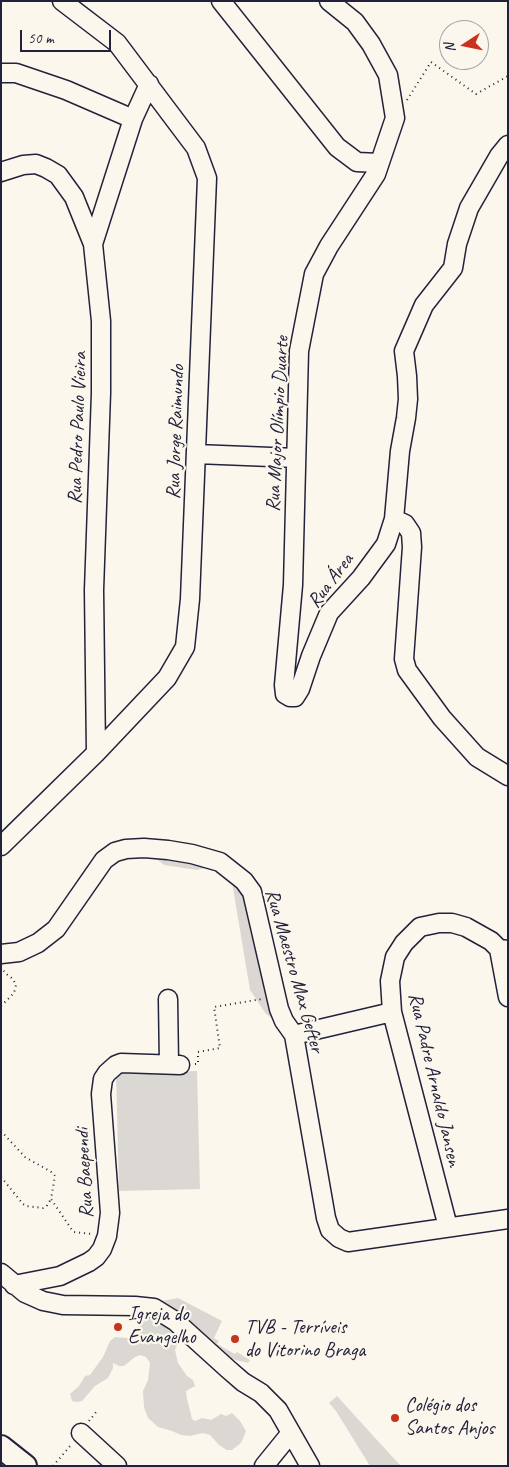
<!DOCTYPE html>
<meta charset="utf-8">
<style>
body{margin:0}
#map{position:relative;width:509px;height:1467px;overflow:hidden;background:#fbf7ec;font-family:Caveat,sans-serif}
canvas{display:block}
.frame{position:absolute;inset:0;border:2px solid #22223b;pointer-events:none}
.north{position:absolute;left:439px;top:20px;width:50px;height:50px;box-sizing:border-box;background:#fbf7ec;border:1px solid #a4a2a5;border-radius:50%;rotate:259deg;font-size:14px;font-weight:700;line-height:20px;text-align:center;color:#22223b}
.north::after{content:'';display:block;margin:auto;width:18px;height:22px;background:#c8321e;clip-path:polygon(50% 0,100% 100%,50% 72%,0 100%)}
.scale{position:absolute;left:20px;top:30px;width:91px;height:22px;box-sizing:border-box;border:2px solid #22223b;border-top:0;padding-left:6px;font-size:15px;line-height:18px;white-space:nowrap;color:#22223b;-webkit-text-stroke:4px #fbf7ec;paint-order:stroke}
</style>
<div id="map">
<canvas width="509" height="1467"></canvas>
<div class="frame"></div>
<div class="north">N</div>
<div class="scale">50 m</div>
</div>
<script>
const ctx = document.querySelector('canvas').getContext('2d');
ctx.lineJoin = 'round';
function fill(path, color) {
  ctx.fillStyle = color;
  ctx.fill(path, 'evenodd');
}
function shape(rows) {
  const path = new Path2D();
  for (const r of rows) {
    path.moveTo(r[0], r[1]);
    for (let i = 2; i < r.length; i += 2) path.lineTo(r[i], r[i + 1]);
  }
  return path;
}
function stroke(path, color, width, dash) {
  ctx.strokeStyle = color;
  ctx.lineWidth = width;
  ctx.lineCap = dash ? 'butt' : 'round';
  ctx.setLineDash(dash || []);
  ctx.stroke(path);
}
function label(font, color, halo, rows, align = 'center') {
  ctx.font = font + ' Caveat,sans-serif';
  ctx.lineWidth = 4.5;
  ctx.setLineDash([]);
  ctx.textBaseline = 'middle';
  ctx.strokeStyle = halo;
  ctx.fillStyle = color;
  for (const [text, x, y, turn = 0] of rows) {
    ctx.save();
    ctx.translate(x, y);
    ctx.rotate((+turn || 0) * Math.PI / 180);
    ctx.textAlign = isNaN(turn) ? turn : align;
    if (halo) ctx.strokeText(text, 0, 0);
    ctx.fillText(text, 0, 0);
    ctx.restore();
  }
}
fill(shape([
 [150,854,213,866,197,870,164,865],
 [230,870,244,881,288,1029,266,1014,250,990],
 [197,1071,200,1189,119,1191,116,1073],
 [178,1298,222,1321,214,1338,219,1341,217,1344,235,1354,237,1352,250,1360,248,1363,223,1357,156,1302],
 [140,1319,151,1319,165,1324,173,1335,178,1337,181,1341,178,1343,175,1350,178,1363,187,1376,193,1380,195,1386,186,1391,187,1399,192,1419,195,1421,202,1418,211,1420,221,1414,226,1416,232,1413,240,1421,246,1431,241,1443,232,1450,227,1450,219,1445,210,1435,203,1433,190,1436,181,1435,172,1431,158,1427,148,1418,144,1407,143,1391,148,1380,150,1363,146,1357,140,1355,135,1357,124,1366,119,1366,113,1363,113,1368,108,1378,95,1386,82,1401,76,1402,72,1401,70,1394,79,1386,85,1376,90,1375,103,1357,110,1341,115,1337,138,1339],
 [337,1396,377,1440,401,1466,370,1466,336,1411,329,1403]
]), '#dbd8d3');
const minor = shape([
 [221,1,337,147,357,162,379,163],
 [329,1,355,22,371,44,388,75,395,118,376,174,329,246,314,274,299,351,293,585,284,685,285,694,290,697,295,697,300,689,311,656,329,613,361,578,386,544,394,519,400,451,406,418,408,399,407,376,404,351,424,305,453,268,457,244,469,208,499,156,508,145],
 [1,73,16,73,66,90,133,119],
 [1,172,23,165,36,164,46,168,58,175,74,197,93,244,101,321,101,393,94,590,96,753],
 [93,244,133,119,149,84],
 [196,454,296,458],
 [394,519,405,524,411,533,412,547,404,659,407,670,442,718,477,757,508,776],
 [1,846,96,753,167,678,185,647,190,599,207,178,196,148,117,43,62,1],
 [499,949,508,997],
 [1,954,19,952,38,943,56,929,104,860,115,852,126,849,144,848,168,850,192,854,220,862,244,881,252,892,279,1009,284,1021,294,1035,326,1218,330,1230,339,1238,348,1242,508,1219],
 [168,999,169,1064],
 [294,1035,392,1012],
 [448,1227,392,1012,390,981,395,957,404,943,420,927,439,923,452,923,466,927,491,941,499,949,508,950],
 [1,1273,25,1293,43,1301,63,1305,135,1306,154,1308,175,1321,228,1369,243,1382,261,1393,278,1410,310,1466],
 [14,1285,60,1276,89,1262,96,1257,102,1249,107,1236,110,1213,101,1094,103,1079,107,1073,116,1065,121,1063,180,1065],
 [81,1433,117,1466],
 [264,1466,290,1434]
]);
const major = shape([
 [1,1447,25,1466]
]);
stroke(minor, '#22223b', 21);
stroke(major, '#22223b', 26);
stroke(shape([
 [407,100,431,62,476,94,508,76],
 [1,1006,14,993,16,985,13,979,5,973,2,968],
 [195,1064,198,1064,198,1052,220,1048,214,1007,262,999],
 [1,1131,25,1157,53,1173,55,1176,51,1199,72,1230,74,1232,92,1234],
 [1,1177,23,1204,26,1206,43,1208,46,1207,51,1199],
 [89,1421,97,1411],
 [53,1466,71,1445]
]), '#22223b', 2, [1, 4]);
stroke(minor, '#fbf7ec', 18);
stroke(major, '#fbf7ec', 22);
for (const [x, y, r, color] of [
 [118,1327,5,"#c8321e"],
 [235,1339,5,"#c8321e"],
 [395,1418,5,"#c8321e"]
]) {
  const dot = new Path2D();
  dot.arc(x, y, r, 0, 2 * Math.PI);
  ctx.fillStyle = color;
  ctx.fill(dot);
  stroke(dot, '#fbf7ec', 2);
}
label('20px', '#22223b', '#fbf7ec', [
 ["Rua Major Olímpio Duarte",278,424,-87],
 ["Rua Pedro Paulo Vieira",78,428,-88],
 ["Rua Jorge Raimundo",176,432,-88],
 ["Rua Área",331,581,-53],
 ["Rua Maestro Max Gefter",294,971,74],
 ["Rua Padre Arnaldo Jansen",434,1080,77],
 ["Rua Baependi",85,1173,-93]
]);
label('20px', '#22223b', '#fbf7ec', [
 ["Igreja do",128,1315],
 ["Evangelho",128,1338],
 ["TVB - Terríveis",245,1328],
 ["do Vitorino Braga",245,1351],
 ["Colégio dos",405,1406],
 ["Santos Anjos",405,1429]
], 'left');
</script>
